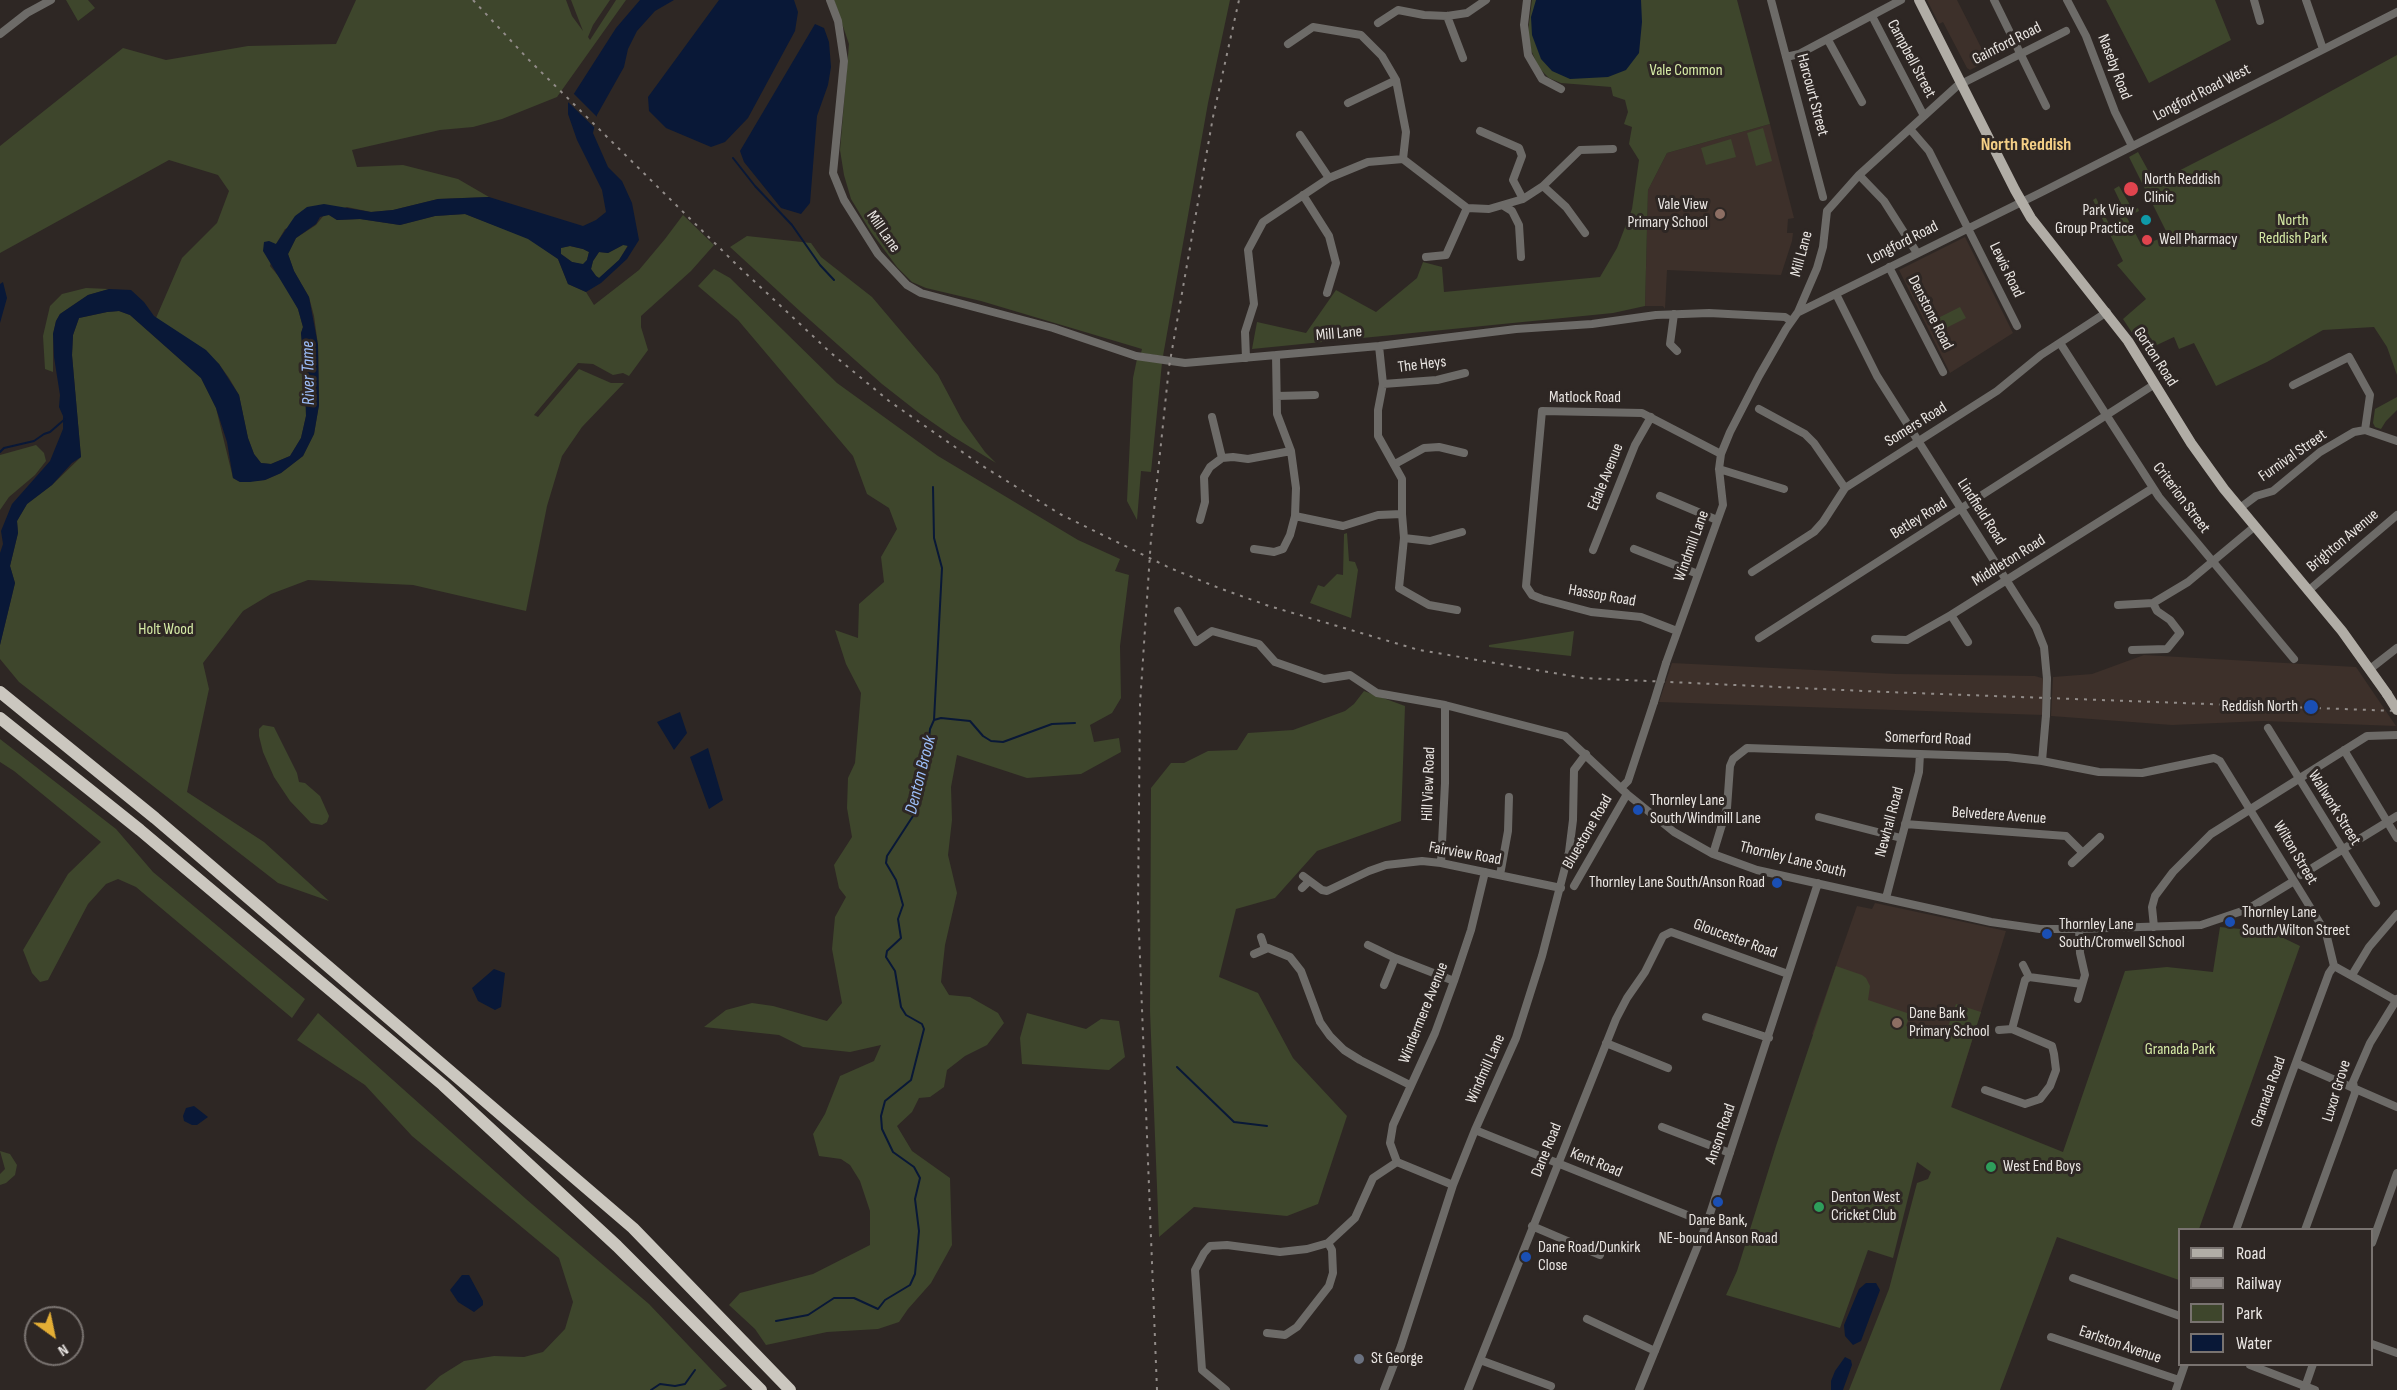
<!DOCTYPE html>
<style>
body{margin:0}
#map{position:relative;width:2397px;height:1390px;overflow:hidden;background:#2e2724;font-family:"Sofia Sans Condensed",sans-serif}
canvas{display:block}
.legend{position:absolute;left:2178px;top:1228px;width:195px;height:138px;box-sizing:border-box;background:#2e2724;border:2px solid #797370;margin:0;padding:8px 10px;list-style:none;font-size:18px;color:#eae6e3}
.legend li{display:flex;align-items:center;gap:12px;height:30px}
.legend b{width:30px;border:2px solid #797370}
.north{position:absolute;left:24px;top:1306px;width:60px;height:60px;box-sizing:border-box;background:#2e2724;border:2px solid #797370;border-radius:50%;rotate:147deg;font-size:16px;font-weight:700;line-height:24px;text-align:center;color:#eae6e3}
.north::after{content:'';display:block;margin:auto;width:21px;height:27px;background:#e4ae35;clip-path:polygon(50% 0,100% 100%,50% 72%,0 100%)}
</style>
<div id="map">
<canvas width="2397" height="1390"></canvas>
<ul class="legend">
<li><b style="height:8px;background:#b1ada6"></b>Road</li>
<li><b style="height:8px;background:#928c89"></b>Railway</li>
<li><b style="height:16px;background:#3e462c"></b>Park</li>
<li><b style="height:16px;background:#091837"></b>Water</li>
</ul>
<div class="north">N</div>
</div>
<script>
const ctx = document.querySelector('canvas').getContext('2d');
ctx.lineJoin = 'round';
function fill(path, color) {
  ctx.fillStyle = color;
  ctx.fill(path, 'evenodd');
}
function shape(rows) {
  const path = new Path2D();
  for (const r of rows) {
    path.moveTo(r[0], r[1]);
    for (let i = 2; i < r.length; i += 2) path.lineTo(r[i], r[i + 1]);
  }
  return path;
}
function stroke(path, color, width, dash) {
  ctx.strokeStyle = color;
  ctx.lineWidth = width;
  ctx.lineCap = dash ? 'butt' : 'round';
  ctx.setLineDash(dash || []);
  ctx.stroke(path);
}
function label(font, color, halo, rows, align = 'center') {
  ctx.font = font + ' "Sofia Sans Condensed",sans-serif';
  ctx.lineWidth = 6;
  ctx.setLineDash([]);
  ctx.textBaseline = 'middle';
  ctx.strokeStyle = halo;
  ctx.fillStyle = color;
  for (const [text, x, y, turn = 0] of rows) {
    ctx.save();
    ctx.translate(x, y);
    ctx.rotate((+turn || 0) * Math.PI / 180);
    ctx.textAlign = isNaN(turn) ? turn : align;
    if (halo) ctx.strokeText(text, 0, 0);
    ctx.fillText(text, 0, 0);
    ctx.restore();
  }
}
fill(shape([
 [1927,0,1957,0,1988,61,1970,70,1967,68,1943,22,1939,24],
 [1770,124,1794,218,1788,219,1787,233,1793,233,1792,241,1781,275,1667,270,1665,309,1663,306,1645,306,1648,190,1667,153],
 [1965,237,2013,333,1950,373,1899,270],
 [2144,655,2356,667,2396,726,2263,721,2172,725,2051,716,2053,677,2092,674],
 [1672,663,1896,674,2035,676,2045,679,2043,715,1659,702],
 [1875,903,2006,931,1939,1147,1812,1034,1857,906,1872,909]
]), '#3d302a');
fill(shape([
 [66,0,88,0,95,8,78,21],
 [356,0,566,0,572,16,583,31,571,0,610,0,593,25,588,37,590,40,616,0,626,0,557,97,502,119,473,127,440,130,352,150,357,167,403,165,458,179,489,197,438,199,393,210,371,212,347,207,285,229,276,244,270,266,285,284,298,309,303,327,301,333,305,378,306,416,301,438,290,456,271,464,261,463,254,454,248,438,239,395,229,378,219,364,156,318,182,258,217,223,229,191,218,175,169,160,0,253,0,146,123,48,166,60,248,46,336,44],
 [834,0,1230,0,1208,103,1163,356,1141,353,1142,349,981,301,926,288,912,282,897,267,871,232,851,199,844,175,840,150,849,44],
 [1532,0,1737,0,1770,124,1667,153,1648,190,1645,306,1613,313,1252,349,1257,322,1306,333,1336,290,1376,312,1417,278,1423,262,1442,267,1444,292,1600,277,1617,248,1632,209,1639,160,1629,144,1632,127,1624,124,1628,112,1625,100,1613,96,1611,87,1561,83,1549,78,1539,68,1531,50,1528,31],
 [2106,0,2215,0,2231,40,2149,83],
 [2397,55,2397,375,2387,347,2374,327,2323,330,2267,362,2216,386,2194,343,2179,349,2174,337,2144,351,2123,319,2146,299,2117,265,2123,261,2093,200,2096,198,2109,224,2126,216,2142,246,2168,235,2129,157,2138,152,2155,183,2280,119],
 [1763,128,1772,161,1756,166,1747,133],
 [1731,139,1736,157,1706,165,1701,148],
 [2119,186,2133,210,2138,208,2139,211,2131,215,2126,214,2114,189],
 [465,214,528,238,558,259,568,284,586,292,594,305,639,270,665,239,683,215,714,245,691,271,641,316,641,327,648,350,629,376,623,373,613,375,593,364,578,363,534,415,538,417,579,369,611,383,624,383,582,427,562,456,547,506,526,611,413,585,308,580,271,594,243,611,203,663,209,689,187,792,264,842,329,901,278,883,19,682,0,659,0,645,15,583,10,566,18,533,17,521,27,504,52,485,81,457,72,355,73,335,79,318,107,312,119,311,130,315,201,378,216,408,233,478,240,482,265,480,281,473,303,456,314,434,319,405,318,345,314,316,309,297,294,271,288,254,296,238,316,225,324,215,329,215,337,220,360,219,400,225,435,216],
 [747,236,811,243,821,257,872,297,938,375,962,420,985,452,996,463,952,436,919,413,882,384,802,313,730,247],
 [623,245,628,245,619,260,599,278,596,276,591,269,593,261,599,252,608,253],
 [570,246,583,249,589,252,587,260,583,265,572,262,561,254,560,248],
 [714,269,730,278,837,383,938,456,1078,540,1120,559,1115,571,1129,575,1120,646,1121,698,1112,713,1090,725,1094,742,1119,738,1121,752,1081,774,1027,778,957,755,951,787,952,820,948,855,957,893,945,945,941,982,949,995,970,997,998,1013,1004,1023,987,1045,965,1056,947,1070,944,1087,930,1097,919,1098,912,1112,897,1126,912,1151,950,1178,952,1245,931,1283,908,1309,899,1322,878,1329,827,1332,766,1345,755,1329,729,1305,740,1293,813,1274,870,1245,870,1211,860,1181,850,1165,841,1159,819,1156,813,1134,825,1114,840,1076,874,1061,881,1045,850,1052,803,1047,779,1035,704,1027,726,1010,752,1003,773,1006,827,1021,842,1003,832,949,835,917,846,897,839,888,834,865,852,837,847,808,848,778,855,763,861,693,846,664,835,630,858,638,859,604,884,582,881,557,897,529,889,508,867,494,853,456,738,320,698,286],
 [86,288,109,289,88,295,60,314,56,321,53,334,53,372,45,369,43,336,50,306,62,294],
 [1960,307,1966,318,1944,329,1938,318],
 [1137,359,1162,363,1151,472,1141,471,1137,520,1127,501,1133,378],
 [2397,397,2397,410,2386,421,2381,429,2375,427,2373,423,2375,409],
 [36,445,44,453,46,461,35,475,9,497,0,510,0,455],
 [1347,533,1349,561,1355,562,1358,570,1351,618,1310,603,1318,585,1324,587,1337,574,1343,575,1344,534],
 [1574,631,1571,656,1489,647,1489,645],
 [1364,691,1405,706,1401,821,1317,851,1275,898,1236,909,1219,977,1258,993,1293,1058,1347,1116,1318,1204,1287,1216,1194,1207,1159,1237,1150,1011,1151,788,1171,763,1184,763,1208,751,1237,750,1248,733,1293,730,1345,711,1354,704],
 [263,725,274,727,297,773,299,782,305,783,320,796,329,816,327,822,322,825,311,823,290,801,274,777,263,752,259,736,259,729],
 [0,739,116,829,153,872,305,999,292,1018,136,887,118,879,106,884,88,904,48,980,40,982,32,973,23,950,68,874,101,842,14,771,0,762],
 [2220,927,2271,932,2300,946,2199,1229,2180,1230,2179,1280,2057,1237,2000,1390,1849,1390,1889,1289,1917,1183,1928,1179,1931,1172,1917,1162,1893,1258,1868,1250,1840,1328,1726,1295,1737,1271,1776,1146,1836,966,1862,975,1866,978,1870,986,1868,1000,1910,1014,1906,1026,1944,1038,1956,1004,1981,1012,1951,1107,2063,1152,2125,971,2167,967,2213,972],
 [318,1013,526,1199,649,1304,727,1386,719,1390,425,1390,440,1376,464,1361,494,1356,524,1357,543,1352,565,1329,573,1302,559,1258,412,1136,365,1085,297,1040],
 [1027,1013,1086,1029,1101,1019,1119,1021,1125,1057,1109,1070,1022,1064,1020,1038],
 [0,1151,10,1154,17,1165,15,1175,6,1183,0,1185,0,1174,5,1169]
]), '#3e462c');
fill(shape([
 [640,0,674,0,655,11,637,31,628,49,624,67,597,115,593,133,608,167,622,181,632,203,639,240,627,259,601,283,586,292,568,284,558,259,528,239,465,214,435,216,400,225,360,219,337,220,329,215,320,217,316,224,296,238,288,254,294,271,309,297,318,345,319,405,314,434,303,456,281,473,265,480,250,482,240,482,233,478,227,442,216,408,201,378,130,315,119,311,107,312,79,318,73,335,72,355,81,457,72,463,52,485,27,504,17,521,18,533,10,566,15,583,0,645,0,553,3,544,1,531,12,504,50,461,63,429,63,416,59,407,60,395,54,357,53,334,56,321,60,314,88,295,109,289,131,290,144,302,154,316,206,350,219,364,239,395,248,438,254,454,261,463,271,464,290,456,301,438,306,416,305,378,301,333,303,327,298,309,263,251,264,242,269,241,276,244,295,216,307,207,324,204,371,212,393,210,438,199,489,197,583,226,596,220,606,212,602,190,577,140,568,114,568,103,616,28],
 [623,245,628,246,619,260,599,278,596,276,591,269,593,261,599,252,608,253],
 [570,246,583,249,589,252,587,260,583,264,572,262,561,254,561,248],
 [719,0,794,0,798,12,795,31,748,118,725,142,711,147,666,128,649,111,648,97],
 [1536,0,1641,0,1642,22,1639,53,1626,70,1608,77,1570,79,1552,71,1541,59,1532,35,1531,17],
 [815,24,824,28,829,42,831,67,828,85,817,116,810,203,801,214,781,208,744,162,740,151],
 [3,282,7,298,0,323,0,284],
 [680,712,687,733,674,750,657,722],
 [708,748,723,800,709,809,690,757],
 [494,969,505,973,501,1007,495,1010,478,1001,472,988],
 [194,1106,208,1117,197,1125,192,1125,184,1121,183,1116,186,1108],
 [462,1275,469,1275,483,1301,483,1305,474,1312,458,1302,450,1290],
 [1866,1283,1876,1283,1880,1290,1861,1341,1853,1345,1845,1336,1844,1325,1859,1289],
 [1845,1357,1851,1360,1852,1365,1844,1387,1843,1390,1831,1390,1831,1381,1835,1371]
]), '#091837');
fill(shape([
 [571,91,599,119,597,130,566,100]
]), '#2e2724');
stroke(shape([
 [733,158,755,186,792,225,820,265,834,280],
 [0,452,4,448,34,441,44,434,50,432,65,419],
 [934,720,941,718,970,721,983,736,991,741,1003,742,1052,724,1075,723],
 [1177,1067,1234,1122,1267,1126],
 [776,1321,808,1315,834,1298,854,1298,878,1309,885,1300,910,1285,915,1274,919,1231,915,1199,920,1178,914,1167,893,1152,882,1129,881,1116,885,1101,911,1080,924,1029,922,1024,906,1015,901,1007,895,971,886,957,887,951,901,938,898,919,903,905,896,880,886,863,887,856,913,816,918,801,918,782,927,757,930,729,934,720,942,568,934,538,933,487],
 [651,1390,660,1384,675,1386,685,1384,695,1370]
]), '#091837', 2);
stroke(shape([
 [830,0,838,21,844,61,833,173,844,200,878,254,907,285,921,293,1053,328,1136,356,1185,363,1379,346,1516,329,1592,324,1656,315,1709,313,1785,317,1791,321],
 [1527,0,1524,25,1528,55,1542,79,1561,89],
 [1771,0,1823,197],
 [1994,0,2046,106],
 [2067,0,2086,36,2115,112,2132,146],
 [2254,0,2260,21],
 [2306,0,2323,49],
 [1447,16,1463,58],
 [1872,16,1924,116],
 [1378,23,1398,10,1424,15,1447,16,1467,13,1486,0],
 [0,34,27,13,51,0],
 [1828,40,1862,102],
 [1288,44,1313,27,1361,35,1382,56,1396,80,1406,132,1403,159],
 [1786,57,1799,54,1901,0],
 [1348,103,1396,80],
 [1910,129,1929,151,2017,326],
 [1480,131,1519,148,1522,156,1513,180,1523,199],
 [1300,135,1329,178],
 [1859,175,1884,201,1917,253],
 [1543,186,1566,207,1585,233],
 [1303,195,1329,236,1336,263,1327,293],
 [1504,206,1512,211,1519,225,1521,257],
 [1426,257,1446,255,1467,208],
 [1889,267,1943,372],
 [1836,294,1877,376,2036,627,2044,647,2047,679],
 [1799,312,2040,193,2397,12],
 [1674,314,1670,344,1677,351],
 [2060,343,2159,497,2294,659],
 [1379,346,1383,384,1378,410,1378,436,1402,479,1402,514,1404,538,1399,588,1429,605,1457,610],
 [1246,358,1245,332,1254,304,1248,250,1263,222,1329,178,1368,162,1403,159,1467,208,1489,209,1523,199,1543,186,1580,150,1613,149],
 [1383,384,1437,380,1465,373],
 [2293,385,2349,357,2370,395,2365,430],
 [1277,396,1315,395],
 [1759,409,1805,434,1814,443,1845,488],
 [1212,417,1222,458],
 [1395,464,1424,448,1439,447,1464,453],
 [1719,469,1784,489],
 [1660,496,1717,520],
 [2240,508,2256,496,2273,491,2320,452,2354,432,2365,430,2397,441],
 [1295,516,1343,526,1378,515,1402,514],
 [1200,520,1205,502,1204,477,1210,467,1222,458,1233,457,1248,459,1291,451],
 [1404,538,1430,541,1462,532],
 [1254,549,1274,552,1283,549,1290,535,1295,516,1296,488,1291,451,1277,414,1276,355],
 [1634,549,1698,574],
 [1593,550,1635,445,1651,417],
 [1752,572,1814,532,1823,522,1845,488,1997,391,2041,355,2107,312],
 [2308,591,2397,515],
 [2118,605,2153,603,2188,582,2254,527],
 [1178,611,1196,642,1212,631,1259,644,1275,662,1324,679,1350,675,1377,693,1445,705,1565,736,1627,794,1674,832,1713,854,1757,870,1991,922,2040,929,2079,929,2201,925,2248,909,2294,881],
 [1951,615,1968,642],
 [1677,631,1641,617,1591,612,1542,599,1532,595,1526,586,1542,411,1642,413,1721,454],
 [1759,638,2155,384],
 [1875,639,1907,640,1951,615,2153,488],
 [2132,650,2167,649,2180,633,2170,620,2157,611,2153,603],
 [1666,663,1723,505,1719,469,1721,454,1730,432,1759,376,1786,329,1798,312,1817,268,1823,247,1827,211,1859,175,1957,86,2066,31],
 [2370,669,2397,648],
 [2268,728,2376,903],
 [2344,750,2397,838],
 [2042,761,2046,715],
 [1622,787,1628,781,1654,702],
 [1819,817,1901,838],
 [1905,824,2066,836,2083,853],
 [1713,854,1727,808,1730,766,1733,759,1747,748,2007,757,2042,761,2099,772,2142,773,2214,758,2220,761,2326,933,2334,966],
 [1441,863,1445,783,1445,705],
 [2072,863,2100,837],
 [1500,875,1508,831,1509,797],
 [2301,875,2397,816],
 [1303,876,1322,890,1327,891,1369,871,1386,865,1422,861,1441,863,1561,888],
 [1574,886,1627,794],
 [1302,888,1309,881],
 [1886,898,1919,772,1920,754],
 [2154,927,2152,907,2155,896,2173,872,2211,834,2367,736,2397,735],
 [1261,937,1265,949],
 [1368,945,1395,958,1454,981],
 [1254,954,1268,948,1290,957,1301,971,1320,1022,1330,1036,1344,1050,1360,1060,1410,1085],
 [2023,965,2029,977],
 [2334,966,2397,1001],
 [2352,975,2369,947,2397,914],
 [1384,985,1395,958],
 [2078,999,2085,975,2080,953,2079,929],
 [1706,1017,1769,1038],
 [1999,1030,2012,1029],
 [1606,1043,1668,1068],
 [2296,1063,2397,1107],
 [1985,1090,2025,1104,2040,1099,2050,1086,2056,1070,2054,1054,2052,1046,2012,1029,2025,980,2029,977,2082,984],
 [1662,1127,1730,1153],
 [1475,1130,1707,1223],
 [1397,1162,1390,1143,1393,1125,1435,1033,1454,981,1471,930,1485,872],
 [1532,1226,1600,1255],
 [2236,1230,2288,1084,2329,973,2334,966],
 [2305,1230,2355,1093,2353,1082,2370,1043,2397,999],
 [2372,1243,2397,1173],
 [2073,1278,2180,1316],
 [1587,1319,1655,1351],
 [1267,1333,1285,1335,1297,1327,1329,1286,1333,1273,1332,1250,1328,1243],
 [2051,1337,2179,1380],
 [2372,1344,2397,1353],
 [1480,1360,1551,1386],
 [2250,1365,2315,1390],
 [1226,1390,1202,1370,1195,1270,1204,1253,1210,1246,1227,1245,1280,1252,1307,1249,1328,1243,1355,1218,1373,1178,1397,1162,1453,1185],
 [1384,1390,1401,1346,1453,1185,1475,1130,1516,1038,1542,956,1569,852,1573,820,1574,770,1586,754],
 [1468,1390,1616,1019,1627,998,1645,972,1663,936,1671,932,1788,974],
 [1639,1390,1707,1223,1818,883],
 [2176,1390,2185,1364],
 [2304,1390,2313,1364]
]), '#6d6b68', 8);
stroke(shape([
 [1919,0,2015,190,2031,218,2128,341,2191,443,2224,489,2342,631,2387,694]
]), '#b1ada6', 10);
stroke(shape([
 [0,692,155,818,633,1228,790,1390],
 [0,718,140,830,443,1085,617,1246,761,1390]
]), '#cbc7bf', 12);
stroke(shape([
 [473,0,528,59,739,267,831,353,889,401,981,465,1060,514,1170,568,1219,588,1269,606,1419,650,1583,678,1886,692,2397,711],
 [1157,1390,1138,907,1140,704,1151,539,1169,367,1213,117,1239,0]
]), '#928c89', 2, [3, 6]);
stroke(shape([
 [1654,702,1666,663],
 [2046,715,2047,679]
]), '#6d6b68', 8);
stroke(shape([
 [2387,694,2397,710]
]), '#b1ada6', 10);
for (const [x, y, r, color] of [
 [2131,189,8,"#e0444e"],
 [1720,214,6,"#8d6e63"],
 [2146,220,6,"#0f9aa8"],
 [2147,240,6,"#e0444e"],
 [2311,707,8,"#1a4fb4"],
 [1638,810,6,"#1a4fb4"],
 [1777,883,6,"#1a4fb4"],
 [2230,922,6,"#1a4fb4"],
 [2047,934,6,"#1a4fb4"],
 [1897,1023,6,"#8d6e63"],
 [1991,1167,6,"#2e9e5b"],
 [1718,1202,6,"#1a4fb4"],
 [1819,1207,6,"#2e9e5b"],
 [1526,1257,6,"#1a4fb4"],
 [1359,1359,6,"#6b7280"]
]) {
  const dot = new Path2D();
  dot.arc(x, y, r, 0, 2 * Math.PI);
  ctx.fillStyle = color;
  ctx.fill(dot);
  stroke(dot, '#2e2724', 2);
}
label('16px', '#eae6e3', '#2e2724', [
 ["Gainford Road",2007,44,-27],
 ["Campbell Street",1911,59,62],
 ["Naseby Road",2114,67,69],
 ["Longford Road West",2202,93,-27],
 ["Harcourt Street",1812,95,75],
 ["Mill Lane",883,232,55],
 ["Longford Road",1903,243,-27],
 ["Mill Lane",1802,254,-75],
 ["Lewis Road",2006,270,64],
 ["Denstone Road",1930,313,63],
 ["Mill Lane",1339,334,-5],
 ["Gorton Road",2155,357,57],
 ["The Heys",1422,365,-7],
 ["Matlock Road",1585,398],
 ["Somers Road",1916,425,-32],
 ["Furnival Street",2293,456,-35],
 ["Edale Avenue",1606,477,-68],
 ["Criterion Street",2181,498,53],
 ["Lindfield Road",1981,512,57],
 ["Betley Road",1919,519,-32],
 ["Brighton Avenue",2343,541,-40],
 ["Windmill Lane",1692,546,-70],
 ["Middleton Road",2009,561,-32],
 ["Hassop Road",1602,596,10],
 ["Somerford Road",1928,739,2],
 ["Hill View Road",1429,784,-88],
 ["Wallwork Street",2334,808,58],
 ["Belvedere Avenue",1999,816,4],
 ["Newhall Road",1890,822,-75],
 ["Bluestone Road",1588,832,-60],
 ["Wilton Street",2295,853,59],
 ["Fairview Road",1465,854,10],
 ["Thornley Lane South",1793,860,14],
 ["Gloucester Road",1735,939,20],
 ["Windermere Avenue",1424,1013,-68],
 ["Windmill Lane",1486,1069,-66],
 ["Luxor Grove",2337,1091,-73],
 ["Granada Road",2269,1092,-70],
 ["Anson Road",1721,1134,-71],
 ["Dane Road",1547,1150,-68],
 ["Kent Road",1596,1163,22],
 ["Earlston Avenue",2120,1345,19]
]);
label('16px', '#d6eba6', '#2e2724', [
 ["Vale Common",1686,71],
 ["North",2293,221],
 ["Reddish Park",2293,239],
 ["Holt Wood",166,630],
 ["Granada Park",2180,1050]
]);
label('16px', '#eae6e3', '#2e2724', [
 ["North Reddish",2144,180],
 ["Clinic",2144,198],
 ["Vale View",1708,205,"right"],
 ["Primary School",1708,223,"right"],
 ["Park View",2134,211,"right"],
 ["Group Practice",2134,229,"right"],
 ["Well Pharmacy",2159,240],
 ["Reddish North",2298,707,"right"],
 ["Thornley Lane",1650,801],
 ["South/Windmill Lane",1650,819],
 ["Thornley Lane South/Anson Road",1765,883,"right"],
 ["Thornley Lane",2242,913],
 ["South/Wilton Street",2242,931],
 ["Thornley Lane",2059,925],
 ["South/Cromwell School",2059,943],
 ["Dane Bank",1909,1014],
 ["Primary School",1909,1032],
 ["West End Boys",2003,1167],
 ["Denton West",1831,1198],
 ["Cricket Club",1831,1216],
 ["Dane Bank,",1718,1221,"center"],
 ["NE-bound Anson Road",1718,1239,"center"],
 ["Dane Road/Dunkirk",1538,1248],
 ["Close",1538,1266],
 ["St George",1371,1359]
], 'left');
label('bold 18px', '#f4cf86', '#2e2724', [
 ["North Reddish",2026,145]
]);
label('italic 18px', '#9dbffb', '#2e2724', [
 ["River Tame",309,373,-91],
 ["Denton Brook",921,775,-76]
]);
</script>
